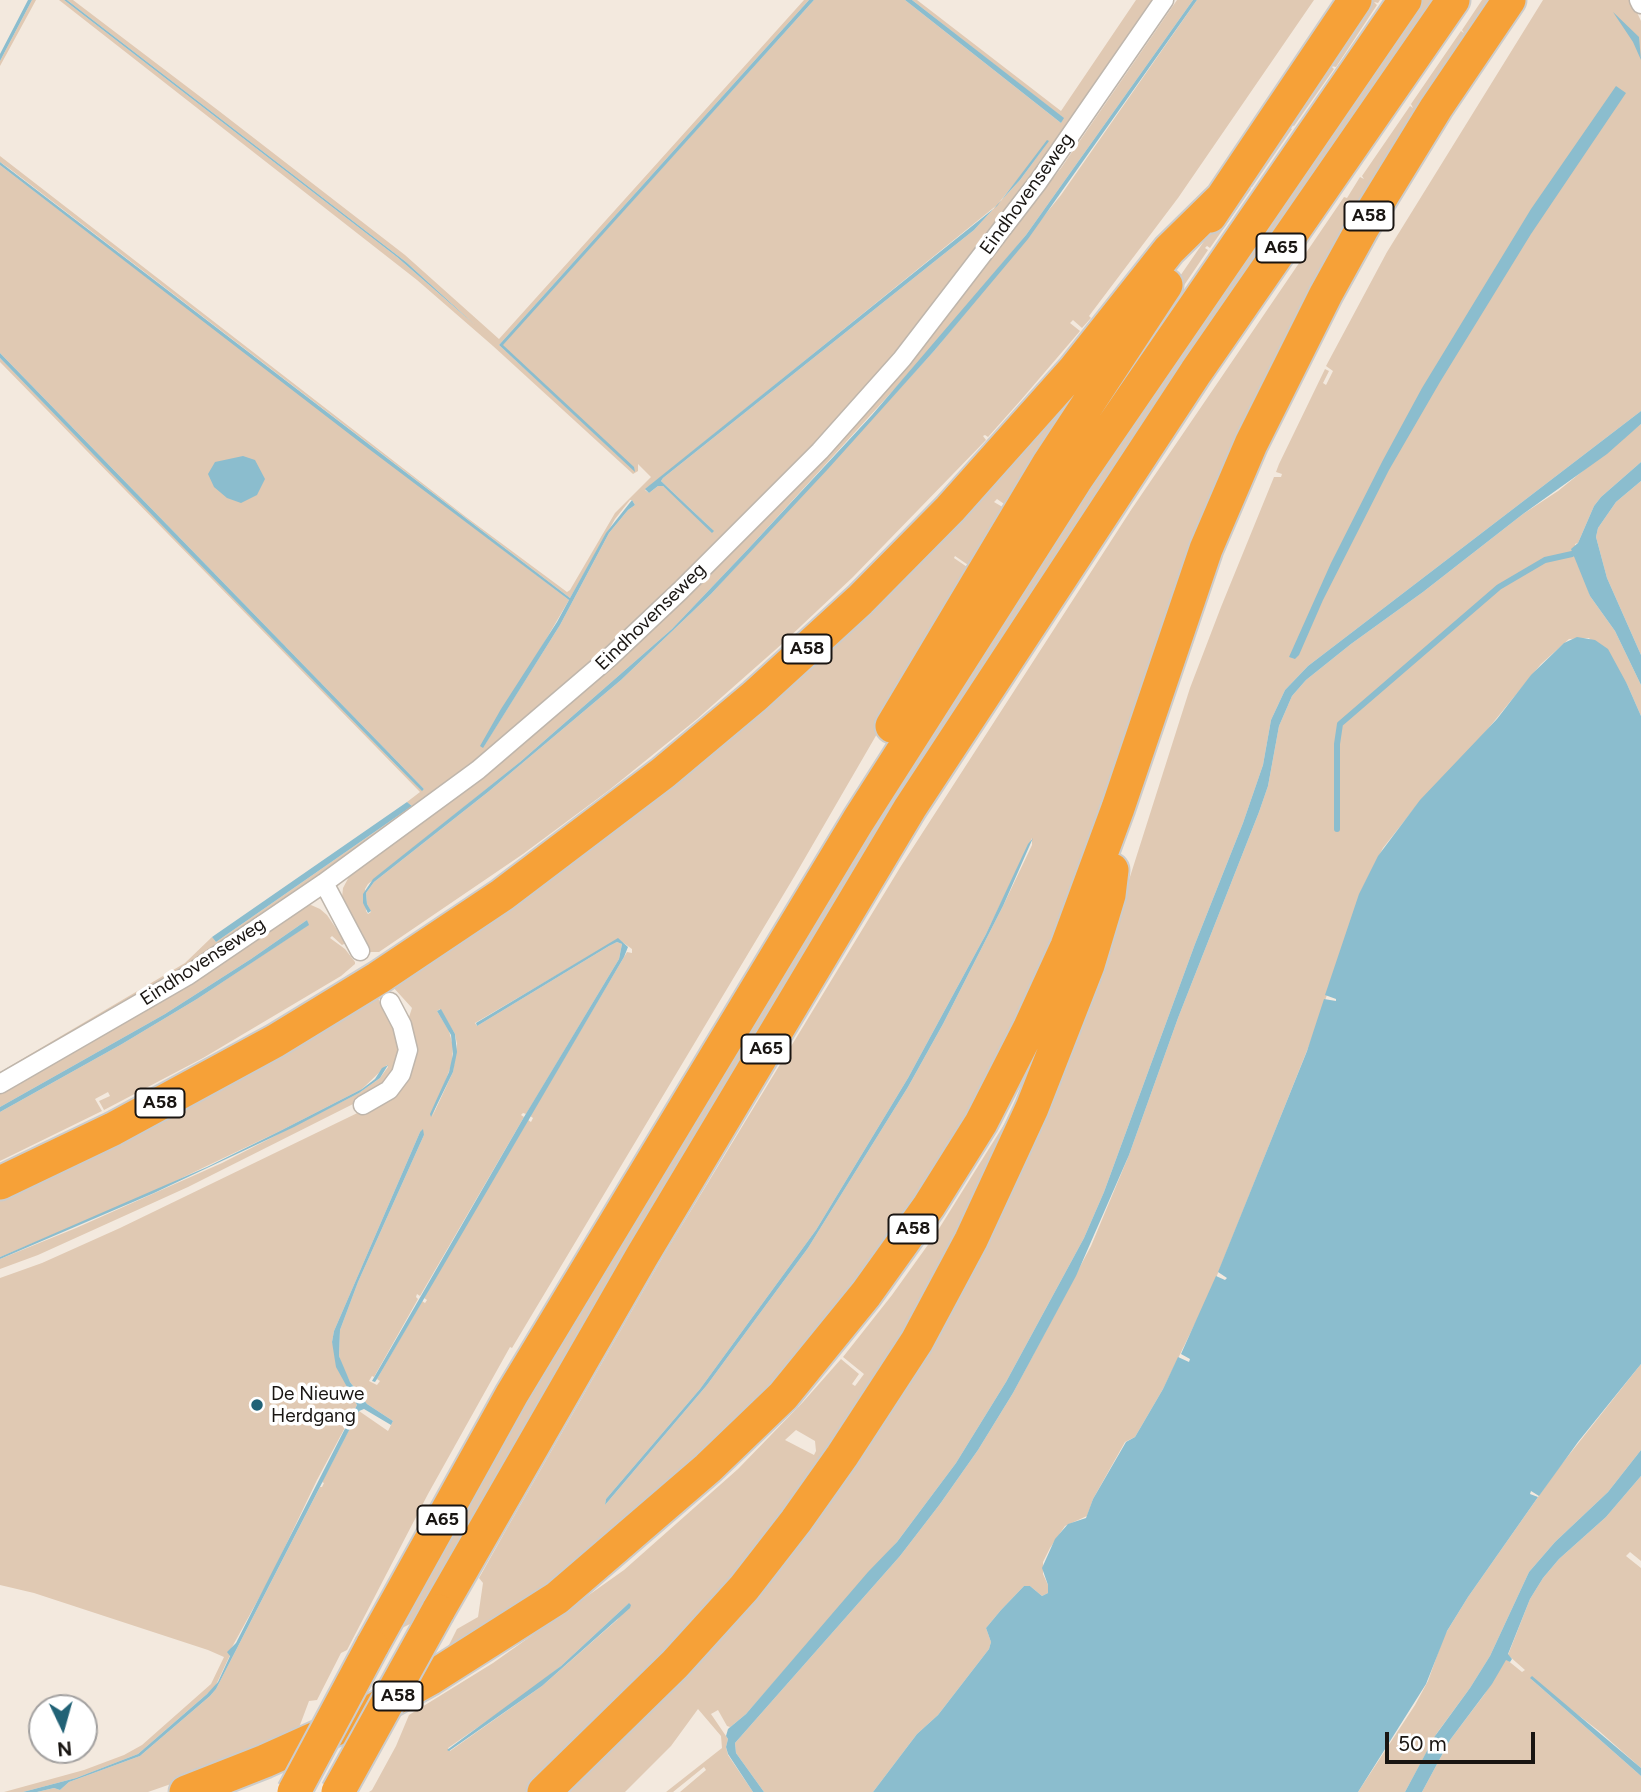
<!DOCTYPE html>
<style>
body{margin:0}
#map{position:relative;width:1641px;height:1792px;overflow:hidden;background:#f3e9de;font-family:Figtree,sans-serif}
canvas{display:block}
.north{position:absolute;left:28px;top:1694px;width:70px;height:70px;box-sizing:border-box;background:#fff;border:2px solid #a3a1a0;border-radius:50%;rotate:175deg;font-size:19px;font-weight:700;line-height:28px;text-align:center;color:#191512}
.north::after{content:'';display:block;margin:auto;width:24px;height:32px;background:#216276;clip-path:polygon(50% 0,100% 100%,50% 72%,0 100%)}
.scale{position:absolute;left:1385px;top:1732px;width:150px;height:32px;box-sizing:border-box;border:4px solid #191512;border-top:0;padding-left:9px;font-size:21px;line-height:24px;white-space:nowrap;color:#191512;-webkit-text-stroke:5px #fff;paint-order:stroke}
</style>
<div id="map">
<canvas width="1641" height="1792"></canvas>
<div class="north">N</div>
<div class="scale">50 m</div>
</div>
<script>
const ctx = document.querySelector('canvas').getContext('2d');
ctx.lineJoin = 'round';
function fill(path, color) {
  ctx.fillStyle = color;
  ctx.fill(path, 'evenodd');
}
function shape(rows) {
  const path = new Path2D();
  for (const r of rows) {
    path.moveTo(r[0], r[1]);
    for (let i = 2; i < r.length; i += 2) path.lineTo(r[i], r[i + 1]);
  }
  return path;
}
function stroke(path, color, width, dash) {
  ctx.strokeStyle = color;
  ctx.lineWidth = width;
  ctx.lineCap = dash ? 'butt' : 'round';
  ctx.setLineDash(dash || []);
  ctx.stroke(path);
}
function label(font, color, halo, rows, align = 'center') {
  ctx.font = font + ' Figtree,sans-serif';
  ctx.lineWidth = 7;
  ctx.setLineDash([]);
  ctx.textBaseline = 'middle';
  ctx.strokeStyle = halo;
  ctx.fillStyle = color;
  for (const [text, x, y, turn = 0] of rows) {
    ctx.save();
    ctx.translate(x, y);
    ctx.rotate((+turn || 0) * Math.PI / 180);
    ctx.textAlign = isNaN(turn) ? turn : align;
    if (halo) ctx.strokeText(text, 0, 0);
    ctx.fillText(text, 0, 0);
    ctx.restore();
  }
}
fill(shape([
 [32,0,36,0,0,66,0,61],
 [59,0,64,0,397,257,475,325,406,262,67,0,73,0,219,111,405,255,499,339,804,0,809,0,499,345,635,471,502,345,814,0,905,0,1061,123,1063,118,912,0,917,0,1061,111,1136,0,1166,0,991,244,856,399,690,576,505,741,216,951,0,1078,0,1072,185,963,212,937,216,942,412,806,407,802,420,792,0,362,0,358,400,769,422,790,424,789,0,353,0,165,569,600,482,749,560,625,609,533,628,510,635,505,632,500,630,500,615,519,570,598,10,169,0,162,0,156,466,517,567,592,570,590,615,513,651,477,638,464,638,471,633,474,493,346,417,280],
 [1048,142,1020,180,974,230,663,478,661,481,714,531,663,486,658,486,649,493,645,490,997,205],
 [1177,0,1193,0,1026,235,932,348,749,548,672,629,520,762,368,884,365,889,366,911,368,914,371,912,367,904,366,893,374,882,488,792,621,680,711,594,934,351,1061,195,1197,0,1314,0,1178,198,1089,316,1091,318,1082,328,1073,320,1070,323,1080,331,1021,400,988,437,985,435,983,436,986,440,853,577,783,643,697,719,608,791,523,854,379,952,370,952,362,933,357,936,341,907,343,888,351,873,555,713,965,290,1061,168],
 [1370,0,1380,0,1378,3,1374,2,1377,5,1336,67,1331,66,1334,69,1294,126,1290,124,1288,127,1292,129,1252,187,1249,185,1247,187,1251,189,1210,248,1207,246,1205,248,1208,250,1168,309,1167,295],
 [1423,0,1439,0,414,1622,402,1628,437,1558,506,1434,779,973,1090,488],
 [1482,0,1494,0,1395,148,1104,808,1041,975,950,1150,860,1282,744,1416,630,1522,532,1597,446,1651,457,1629,478,1617,483,1583,479,1578,506,1530,665,1253,901,866,1131,510,1344,197,1347,198,1360,177,1364,179,1362,176,1410,106,1413,108,1411,104,1461,31,1464,33,1462,30],
 [1032,838,1032,845,1003,906,943,1024,908,1087,808,1248,707,1385,605,1505,606,1499,700,1389,816,1230,908,1078,986,934],
 [1543,0,1631,0,1641,21,1641,411,1308,666,1285,690,1271,720,1263,765,1243,823,1195,944,1104,1192,1084,1238,1006,1382,956,1463,897,1542,746,1714,728,1729,730,1727,727,1726,718,1710,711,1714,728,1739,726,1747,728,1755,753,1792,680,1792,706,1770,704,1767,673,1792,666,1792,722,1748,721,1736,698,1709,671,1746,625,1792,567,1792,643,1718,767,1582,849,1476,923,1361,954,1308,1007,1204,1041,1129,1067,1063,1108,946,1190,688,1221,607,1274,477,1281,477,1282,474,1276,472,1279,464,1325,369,1329,371,1323,383,1326,385,1333,371,1326,366,1387,252],
 [1085,377,1007,506,997,499,994,502,1006,509,971,567,955,556,954,558,970,569,910,677,794,877,512,1348,510,1347,428,1494,347,1650,341,1653,317,1700,309,1701,297,1733,191,1777,148,1792,37,1792,54,1788,60,1790,69,1782,140,1756,210,1696,216,1689,320,1487,322,1487,324,1483,322,1482,359,1411,388,1431,393,1421,367,1404,350,1382,343,1369,339,1356,340,1330,358,1282,424,1135,420,1132,334,1331,332,1342,347,1386,357,1405,317,1480,271,1576,231,1649,230,1655,215,1687,138,1754,76,1778,23,1792,4,1792,84,1770,124,1755,142,1745,211,1684,224,1657,208,1650,34,1593,0,1585,0,1278,42,1263,120,1228,376,1104,414,1053,414,1038,409,1017,412,1008,392,986,470,933],
 [618,939,632,949,632,953,627,952,530,1116,533,1118,531,1122,528,1120,488,1187,433,1281,424,1298,427,1300,425,1303,422,1301,377,1379,380,1381,377,1385,369,1381,372,1376,374,1377,418,1299,416,1297,417,1294,420,1296,524,1117,521,1115,523,1113,526,1114,619,959,622,944,617,942,609,946,477,1026,475,1023],
 [440,1009,455,1034,457,1044,453,1072,432,1117,452,1063,453,1046,449,1031,437,1011],
 [1641,424,1641,462,1601,497,1594,506,1578,543,1575,544,1590,596,1615,631,1641,685,1641,716,1627,684,1589,638,1569,639,1541,664,1478,741,1413,810,1383,848,1362,889,1316,1028,1210,1293,1163,1389,1135,1437,1125,1442,1093,1499,1087,1516,1065,1526,1050,1548,1043,1562,1043,1574,1048,1585,1048,1593,1042,1596,1030,1586,1024,1586,1001,1610,986,1628,991,1642,989,1649,938,1715,917,1734,873,1792,764,1792,736,1753,735,1743,900,1556,940,1504,978,1450,1013,1393,1091,1246,1129,1155,1178,1018,1259,812,1268,786,1279,726,1292,696,1306,680,1351,644,1423,592,1523,514,1558,491],
 [1641,481,1641,655,1607,578,1596,537,1598,528,1616,502],
 [311,905,320,909,327,915,346,943,342,945,332,936,330,938,345,949,355,962,355,964,341,976,203,1058,104,1110,99,1101,110,1096,108,1092,95,1099,102,1111,0,1161,0,1112,122,1044,197,999,308,925,307,920,251,959,165,1014,0,1107,0,1090,303,906],
 [377,996,388,1019,393,1017,402,1061,377,1092,188,1187,38,1255,0,1269,0,1259,76,1228,222,1163,359,1093,380,1078,388,1067,387,1065,362,1089,280,1131,144,1196,0,1257,0,1198],
 [1031,1074,993,1186,796,1510,533,1792,369,1792,372,1790,396,1746,409,1715,493,1663,624,1570,738,1469,803,1402,841,1359,859,1374,852,1384,855,1386,864,1374,843,1357,892,1295,935,1235,1005,1123],
 [796,1430,815,1441,816,1451,814,1455,785,1440],
 [629,1603,617,1620,542,1686,450,1751,448,1748,527,1693,561,1666],
 [1641,1364,1641,1450,1608,1492,1555,1542,1529,1572,1490,1656,1470,1688,1437,1733,1405,1792,1358,1792,1415,1705,1428,1681,1444,1636,1468,1597,1557,1470],
 [1641,1476,1641,1561,1630,1552,1626,1556,1641,1568,1641,1768,1599,1731,1530,1678,1641,1776,1641,1792,1422,1792,1450,1740,1484,1695,1506,1659,1522,1672,1525,1670,1508,1655,1530,1599,1543,1578,1559,1559,1606,1517]
]), '#e0c9b3');
fill(shape([
 [28,0,32,0,0,61,0,54],
 [64,0,67,0,406,262,475,325,397,257],
 [809,0,814,0,503,345,634,467,635,472,499,345],
 [905,0,912,0,1064,118,1061,123],
 [1193,0,1197,0,1028,239,934,351,828,469,711,594,621,680,488,792,374,882,366,893,367,904,371,911,368,913,363,903,363,894,373,879,520,762,672,629,749,548,872,415,1026,235],
 [1613,12,1639,37,1641,60,1633,42],
 [1616,86,1626,93,1531,234,1440,382,1389,470,1323,600,1299,655,1295,659,1289,657,1331,563,1383,460,1422,388,1531,209],
 [1047,140,1049,141,1020,180,974,230,663,478,661,481,714,531,712,533,663,486,658,486,649,493,645,489,997,206],
 [0,162,570,598,606,533,632,500,635,505,628,510,609,533,560,625,483,748,480,746,501,709,557,622,569,600,361,443,0,165],
 [0,353,357,720,424,789,422,791,400,769,184,548,0,358],
 [1641,411,1641,424,1607,454,1523,514,1423,592,1351,644,1306,680,1292,696,1279,726,1268,786,1259,812,1178,1018,1129,1155,1076,1276,1013,1393,978,1450,940,1504,900,1556,735,1743,736,1753,764,1792,753,1792,728,1754,726,1747,728,1739,726,1736,728,1729,746,1714,868,1572,897,1542,956,1463,1006,1382,1084,1238,1104,1192,1195,944,1243,823,1263,765,1271,720,1285,690,1308,666],
 [243,456,255,460,265,479,257,495,241,503,227,498,214,487,208,474,215,462],
 [1641,462,1641,481,1616,502,1598,528,1596,537,1607,578,1641,655,1641,685,1615,631,1590,596,1571,549,1578,543,1594,506,1601,497],
 [1577,637,1595,640,1608,649,1627,684,1641,716,1641,1364,1578,1442,1539,1496,1531,1491,1530,1494,1538,1497,1468,1597,1447,1631,1426,1684,1358,1792,873,1792,917,1734,938,1715,989,1649,991,1642,986,1628,1001,1610,1024,1586,1030,1586,1042,1596,1048,1593,1048,1585,1042,1568,1055,1539,1068,1524,1086,1518,1093,1499,1126,1442,1135,1437,1163,1389,1178,1357,1189,1362,1190,1359,1181,1354,1216,1276,1225,1280,1227,1278,1218,1272,1307,1051,1324,999,1336,1001,1336,999,1325,995,1359,894,1378,856,1420,800,1497,719,1531,675,1564,643],
 [407,802,412,806,216,942,212,937],
 [1033,838,1003,906,943,1024,908,1087,808,1248,707,1385,605,1505,606,1499,700,1389,816,1230,908,1078,986,934,1028,844],
 [307,920,309,925,197,999,122,1044,0,1112,0,1107,165,1014,251,959],
 [618,938,628,947,624,957,377,1379,375,1382,372,1381,524,1117,619,959,622,944,617,942,609,946,477,1026,476,1023],
 [441,1009,455,1034,457,1052,453,1072,431,1117,430,1114,449,1072,453,1054,451,1035,437,1011],
 [388,1065,380,1078,359,1093,294,1127,154,1193,0,1259,0,1257,207,1167,280,1131,362,1089,375,1079,382,1068],
 [423,1129,424,1135,358,1282,340,1330,339,1356,350,1382,367,1404,393,1421,391,1425,364,1409,359,1411,216,1689,210,1696,140,1756,69,1782,60,1790,54,1788,37,1792,23,1792,76,1778,138,1754,207,1694,218,1682,230,1656,227,1652,236,1643,357,1405,336,1367,332,1342,334,1331,420,1132],
 [1641,1450,1641,1476,1606,1517,1559,1559,1543,1578,1530,1599,1508,1654,1512,1659,1510,1662,1506,1660,1492,1684,1450,1740,1422,1792,1405,1792,1435,1736,1470,1688,1490,1656,1529,1572,1555,1542,1608,1492],
 [629,1603,631,1605,630,1608,542,1686,449,1751,447,1750,561,1666],
 [1532,1676,1641,1768,1641,1776,1530,1678]
]), '#8bbdce');
stroke(shape([
 [1337,829,1337,744,1340,724,1499,587,1545,560,1572,554]
]), '#8bbdce', 6);
const street = shape([
 [1639,0,1641,4],
 [324,883,360,951],
 [0,1084,187,976,324,883,478,770,610,657,680,591,820,451,902,359,1038,182,1164,0],
 [363,1105,389,1090,401,1074,408,1050,402,1025,390,1002]
]);
const highway = shape([
 [1210,216,1355,0],
 [892,726,1049,463,1166,285],
 [0,1183,113,1129,275,1041,378,978,502,895,663,773,755,696,860,600,950,509,1074,370,1169,250,1222,198],
 [438,1611,642,1256,910,808,1196,372,1453,0],
 [372,1646,512,1394,858,821,1075,481,1405,0],
 [186,1792,265,1761,354,1721,431,1678,557,1598,708,1468,783,1396,866,1294,929,1206,981,1123,1029,1029,1067,946,1118,808,1206,549,1251,444,1326,294,1363,227,1436,108,1509,0],
 [544,1792,675,1664,744,1588,796,1521,842,1456,917,1341,971,1240,1032,1108,1088,965,1109,895,1112,870]
]);
stroke(street, '#bfb6ac', 21);
stroke(highway, '#cccccb', 37);
stroke(street, '#fff', 18);
stroke(highway, '#f6a138', 33);
const highwayBridge = shape([
 [294,1792,372,1646],
 [338,1792,438,1611]
]);
stroke(highwayBridge, '#cccccb', 37, []);
stroke(highwayBridge, '#f6a138', 33);
for (const [x, y, r, color] of [
 [257,1405,7,"#216276"]
]) {
  const dot = new Path2D();
  dot.arc(x, y, r, 0, 2 * Math.PI);
  ctx.fillStyle = color;
  ctx.fill(dot);
  stroke(dot, '#fff', 2.5);
}
for (const [x, y, w] of [
 [1369,216,49],
 [1281,248,49],
 [807,649,49],
 [766,1049,49],
 [160,1103,49],
 [913,1229,49],
 [442,1520,49],
 [398,1696,49]
]) {
  const box = new Path2D();
  box.roundRect(x - w / 2, y - 14.5, w, 29, 5);
  ctx.fillStyle = '#fff';
  ctx.fill(box);
  stroke(box, '#191512', 2);
}
label('bold 18px', '#191512', null, [
 ["A58",1369,216],
 ["A65",1281,248],
 ["A58",807,649],
 ["A65",766,1049],
 ["A58",160,1103],
 ["A58",913,1229],
 ["A65",442,1520],
 ["A58",398,1696]
]);
label('19px', '#191512', '#fff', [
 ["Eindhovenseweg",1027,194,-54],
 ["Eindhovenseweg",651,617,-44],
 ["Eindhovenseweg",203,962,-33]
]);
label('19px', '#191512', '#fff', [
 ["De Nieuwe",271,1394],
 ["Herdgang",271,1416]
], 'left');
</script>
